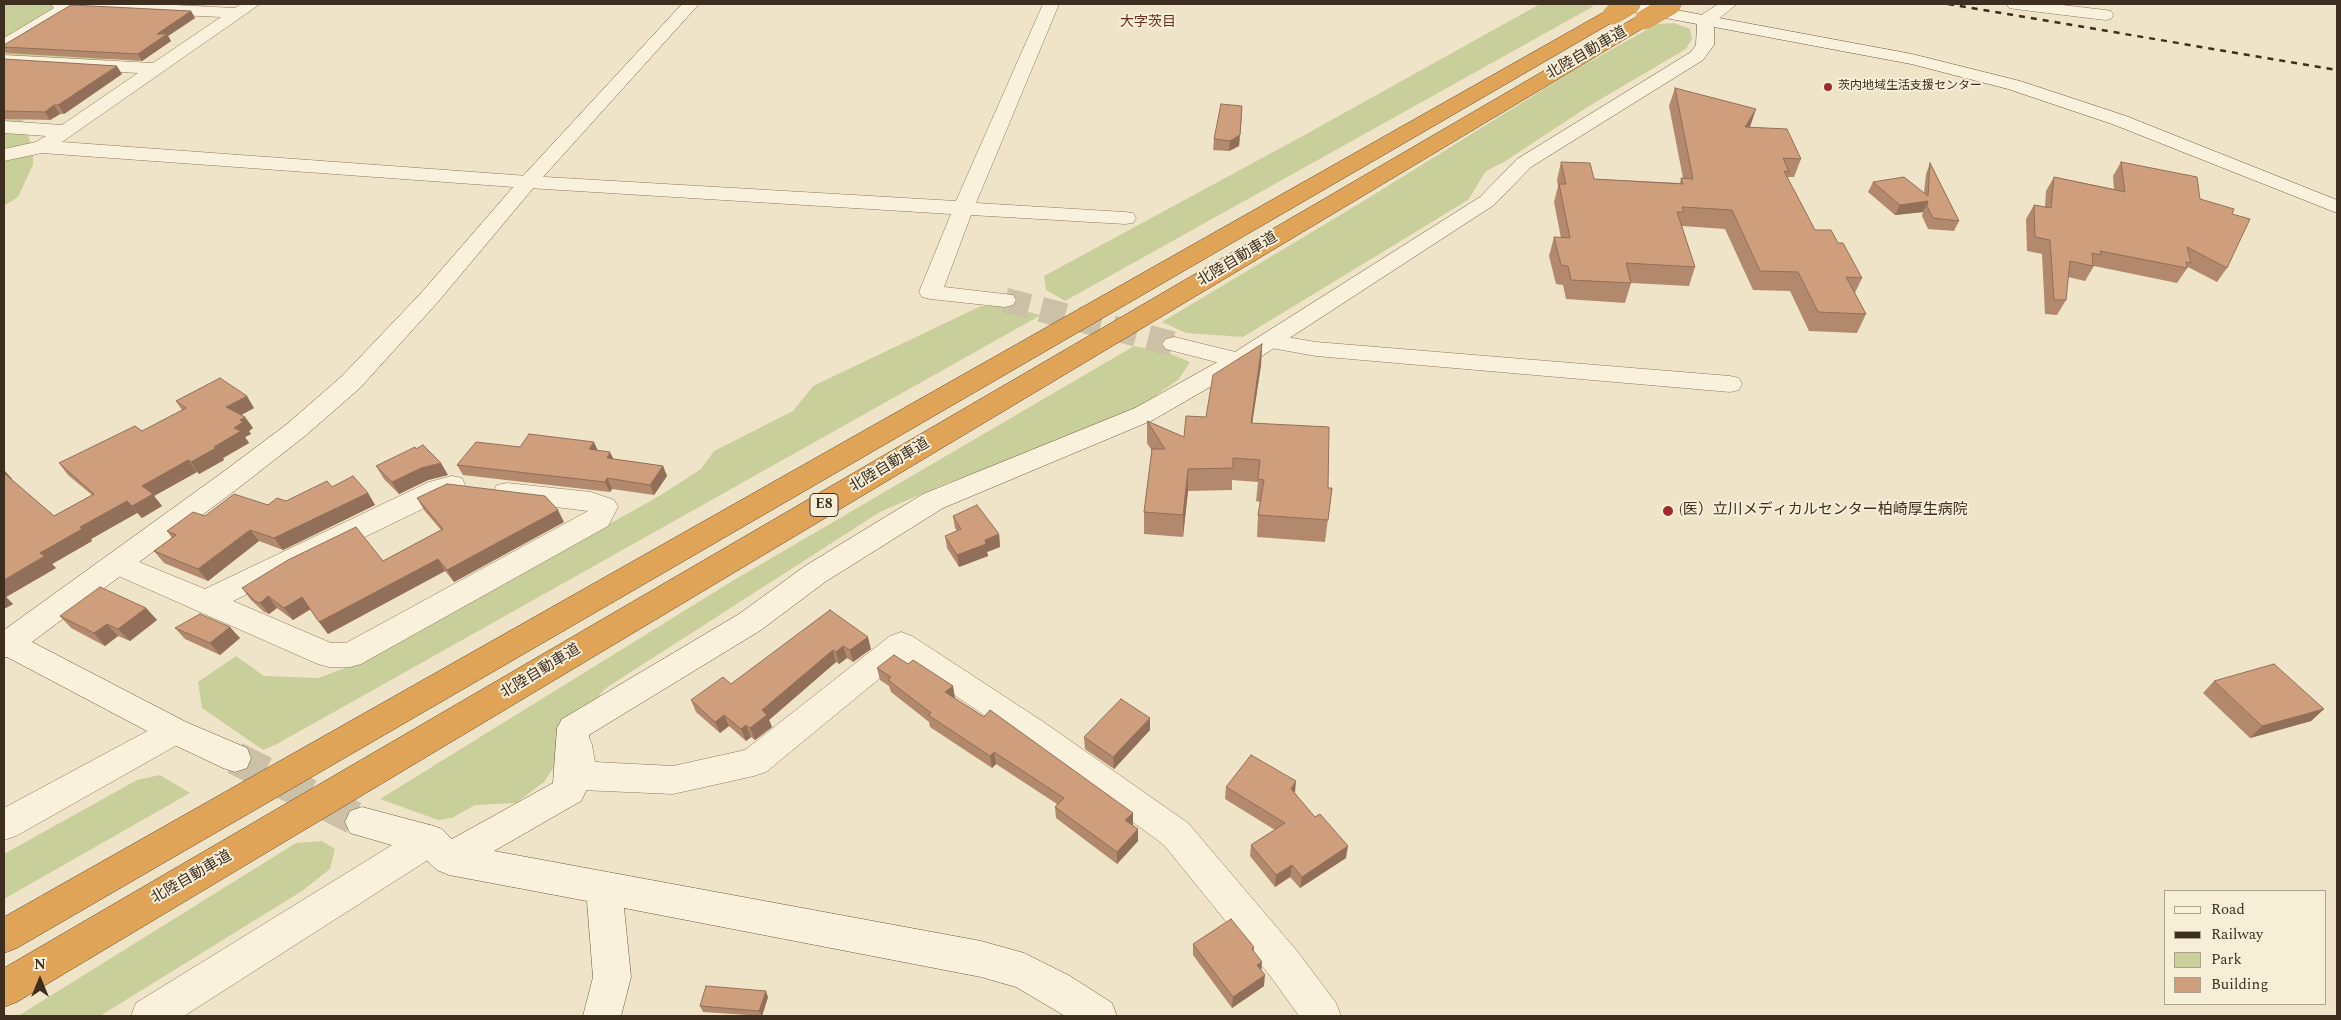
<!DOCTYPE html>
<meta charset="utf-8">
<style>
body{margin:0}
#map{position:relative;width:2341px;height:1020px;overflow:hidden;background:#f0e4c8;font-family:Spectral,serif}
canvas{display:block}
.frame{position:absolute;inset:0;border:5px solid #3d2e20;pointer-events:none}
.legend{position:absolute;left:2164px;top:890px;width:162px;height:115px;box-sizing:border-box;background:#f7eed8;border:1px solid #ada18e;margin:0;padding:6px 9px;list-style:none;font-size:15px;color:#3d2e20}
.legend li{display:flex;align-items:center;gap:10px;height:25px}
.legend b{width:25px;border:1px solid #ada18e}
.north{position:absolute;left:15px;top:955px;width:50px;height:50px;-webkit-text-stroke:4px #f7eed8;paint-order:stroke;rotate:0deg;font-size:14px;font-weight:700;line-height:20px;text-align:center;color:#3d2e20}
.north::after{content:'';display:block;margin:auto;width:18px;height:22px;background:#3d2e20;clip-path:polygon(50% 0,100% 100%,50% 72%,0 100%)}
</style>
<div id="map">
<canvas width="2341" height="1020"></canvas>
<div class="frame"></div>
<ul class="legend">
<li><b style="height:6px;background:#faf1dc"></b>Road</li>
<li><b style="height:6px;background:#3d2e20"></b>Railway</li>
<li><b style="height:14px;background:#c9cf9b"></b>Park</li>
<li><b style="height:14px;background:#cf9f7d"></b>Building</li>
</ul>
<div class="north">N</div>
</div>
<script>
const ctx = document.querySelector('canvas').getContext('2d');
ctx.lineJoin = 'round';
function fill(path, color) {
  ctx.fillStyle = color;
  ctx.fill(path, 'evenodd');
}
function shape(rows) {
  const path = new Path2D();
  for (const r of rows) {
    path.moveTo(r[0], r[1]);
    for (let i = 2; i < r.length; i += 2) path.lineTo(r[i], r[i + 1]);
  }
  return path;
}
function stroke(path, color, width, dash) {
  ctx.strokeStyle = color;
  ctx.lineWidth = width;
  ctx.lineCap = dash ? 'butt' : 'round';
  ctx.setLineDash(dash || []);
  ctx.stroke(path);
}
function label(font, color, halo, rows, align = 'center') {
  ctx.font = font + ' Spectral,"Noto Sans JP",serif';
  ctx.lineWidth = 4;
  ctx.setLineDash([]);
  ctx.textBaseline = 'middle';
  ctx.strokeStyle = halo;
  ctx.fillStyle = color;
  for (const [text, x, y, turn = 0] of rows) {
    ctx.save();
    ctx.translate(x, y);
    ctx.rotate((+turn || 0) * Math.PI / 180);
    ctx.textAlign = isNaN(turn) ? turn : align;
    if (halo) ctx.strokeText(text, 0, 0);
    ctx.fillText(text, 0, 0);
    ctx.restore();
  }
}
fill(shape([
 [4,4,209,4,70,81,22,117,33,150,33,165,18,197,4,206],
 [1540,4,1581,4,1594,6,1065,301,1046,290,1044,276,1299,138],
 [1674,23,1690,29,1692,39,1686,49,1589,106,1504,162,1486,171,1468,200,1243,337,1186,333,1162,322,1357,205,1573,71,1657,24],
 [981,306,1003,306,1041,315,277,744,263,750,202,708,198,682,236,656,264,676,318,678,364,661,661,495,701,469,714,451,793,411,813,386],
 [1134,346,1166,352,1190,362,1179,379,1137,409,1057,443,947,483,880,512,606,688,571,727,558,761,544,782,516,803,475,805,452,818,438,820,380,799,734,580],
 [160,775,190,793,4,899,4,854,137,780],
 [322,841,335,849,330,869,302,891,100,1016,18,1016,296,843]
]), '#c9cf9b');
stroke(shape([
 [1005,300,1174,344]
]), '#ccc0a6', 25, [25, 12]);
stroke(shape([
 [235,758,362,822]
]), '#ccc0a6', 33, [33, 17]);
const street = shape([
 [51,4,154,4,235,8,241,4,260,4,62,142,528,176,956,201,1043,4,1059,4,976,203,1125,212,1133,213,1136,218,1133,223,1125,224,971,215,944,287,1013,295,1016,300,1013,305,1005,307,930,299,922,297,919,292,951,214,528,188,42,153,4,161,4,149,36,142,46,136,4,133,4,121,62,125,138,73,4,65,4,55,153,63,221,17,74,10,10,49,4,50,4,38,54,8,51,4],
 [1718,4,1737,4,1712,24,1700,24,1698,20,1700,16,1718,4],
 [2007,4,2054,4,2105,10,2111,11,2113,15,2111,19,2105,20,2015,9,2009,8,2007,4],
 [1268,334,1316,342,1730,376,1739,378,1742,384,1739,390,1730,392,1316,356,1260,346,1256,341,1260,336,1268,334],
 [1174,337,1248,355,1251,360,1248,365,1239,368,1166,349,1162,344,1166,339,1174,337],
 [452,476,462,478,465,485,462,492,449,496,233,601,331,643,346,643,588,511,507,501,497,499,493,492,497,485,507,483,591,492,614,500,618,507,608,526,361,664,350,667,329,667,318,664,107,571,103,564,107,557,117,553,205,589,429,482,452,476],
 [901,632,912,636,1042,721,1188,823,1297,951,1336,1003,1341,1016,1299,1016,1271,977,1164,845,1020,739,902,660,766,772,754,776,673,794,581,790,569,786,564,776,560,745,564,735,576,731,588,735,592,745,595,762,673,766,745,750,890,636,901,632],
 [175,718,186,722,191,731,186,740,16,836,4,840,4,808,164,722,175,718],
 [430,825,442,829,447,840,442,851,184,1016,131,1016,136,1003,418,829,430,825]
]);
const secondary = shape([
 [682,4,699,4,535,186,437,303,360,388,305,436,241,486,32,642,186,722,247,748,251,758,247,768,235,772,223,768,164,740,7,657,4,658,4,630,223,472,287,424,342,376,421,293,521,178,682,4],
 [1610,4,1644,4,1912,54,2020,81,2126,116,2337,200,2337,213,2112,124,2008,89,1911,64,1714,27,1714,45,1703,60,1531,167,1494,205,1248,365,1153,420,943,508,825,582,761,630,589,735,586,791,581,801,494,851,981,941,1024,953,1070,976,1112,1003,1117,1016,1065,1016,1016,987,981,977,624,908,631,977,621,1016,583,1016,593,977,587,901,449,875,437,870,419,853,350,833,345,822,350,811,362,807,430,825,442,829,452,839,553,783,557,728,562,719,739,614,805,566,923,494,1135,408,1230,355,1480,197,1517,159,1691,52,1696,45,1697,24,1618,9,1612,8,1610,4]
]);
const highway = shape([
 [1612,10,1618,11,1620,15,1618,19,17,948,4,953,4,917,1606,11,1612,10],
 [1644,15,1650,16,1652,20,1650,24,17,1002,4,1007,4,968,1638,16,1644,15]
]);
stroke(street, '#8d765c', 1);
stroke(secondary, '#6f573f', 1);
stroke(highway, '#5b4430', 1);
fill(street, '#faf1dc');
fill(secondary, '#faf1dc');
fill(highway, '#e0a458');
stroke(shape([
 [1948,4,2337,70]
]), '#3d2e20', 2.5, [6, 6]);
const highwayBridge = shape([
 [1612,15,1631,4],
 [1644,20,1672,4]
]);
stroke(highwayBridge, '#5b4430', 19, []);
stroke(highwayBridge, '#e0a458', 19);
fill(shape([
 [158,4,216,4,214,5],
 [191,11,195,18,168,36,171,41,142,61,6,53,4,50,4,45],
 [4,59,122,74,64,114,60,114,50,120,4,119],
 [1675,88,1750,127,1801,159,1794,177,1787,177,1787,178,1815,230,1838,243,1862,278,1855,293,1866,314,1857,333,1809,331,1790,291,1753,290,1725,229,1682,226,1695,267,1689,286,1631,283,1625,303,1566,299,1563,285,1556,284,1549,256,1554,237,1561,238,1554,202,1558,186,1557,180,1561,162,1594,179,1680,183,1681,178,1683,178,1669,106],
 [1242,116,1239,146,1229,151,1213,150,1214,139],
 [2121,162,2232,214,2227,268,2217,282,2188,267,2177,283,2094,266,2085,281,2068,277,2066,300,2057,315,2045,314,2042,254,2027,251,2026,219,2034,205,2045,207,2046,191,2054,177,2114,189,2113,176],
 [1930,163,1959,221,1954,231,1928,229,1922,216,1923,212,1895,215,1868,192,1873,182,1924,193,1926,174],
 [1262,344,1261,365,1252,423,1328,488,1332,488,1325,542,1257,537,1258,515,1260,502,1256,501,1258,482,1232,480,1232,490,1188,491,1183,537,1144,534,1144,512,1152,451,1147,443,1147,421,1184,437,1206,417],
 [176,401,254,408,241,415,245,417,253,428,249,431,251,434,245,437,249,443,223,458,224,460,199,474,197,472,154,496,162,506,142,518,137,513,91,539,92,541,52,564,56,568,6,597,13,604,4,609,4,470,12,479,11,479,54,516,92,495,68,475,59,463,142,431,182,410],
 [520,447,597,450,613,459,663,466,667,476,654,495,612,489,610,492,463,475,457,465],
 [376,466,448,475,428,480,399,494,384,479],
 [332,487,368,493,375,505,283,550,259,541,208,581,164,563,154,551,172,538,167,531,205,516,286,501],
 [417,498,564,522,454,582,445,571,328,634,310,609,293,620,277,608,269,614,264,612,251,600,242,588,383,561,441,530,424,510],
 [953,516,999,534,1000,547,987,552,988,556,959,567,947,548,945,536,957,531,955,528],
 [146,608,157,620,130,641,118,636,105,646,71,628,60,616],
 [830,610,871,649,853,662,847,658,839,664,836,662,769,720,772,727,755,740,751,737,746,741,729,726,720,733,696,712,691,700,731,684],
 [175,628,240,638,220,655,185,639],
 [908,664,953,686,954,698,1133,813,1133,825,1132,825,1138,829,1138,841,1117,864,1056,818,1055,807,1057,804,996,764,992,768,930,727,929,722,891,692,889,686,880,680,877,668],
 [2214,681,2324,709,2311,721,2250,738,2203,693],
 [1150,730,1114,769,1085,749,1084,737],
 [1226,787,1295,793,1346,858,1300,888,1290,877,1275,887,1250,856,1251,845,1275,830,1225,799],
 [1193,944,1254,947,1254,952,1261,970,1264,986,1232,1008,1193,955],
 [768,997,762,1016,703,1012,700,1006]
]), '#b2896c');
fill(shape([
 [191,11,195,18,168,36,171,41,142,61,138,54,157,34],
 [117,66,122,74,64,114,58,105],
 [54,105,60,114,50,120,45,112],
 [1242,106,1239,146,1229,151,1230,141],
 [1756,109,1750,127,1738,145,1745,127],
 [1928,201,1923,212,1895,215,1900,205],
 [1262,344,1261,365,1249,445,1251,423],
 [247,396,254,408,234,419,226,407],
 [245,417,253,428,249,431,251,434,245,437,249,443,223,458,224,460,199,474,191,462,214,447,234,428,240,420],
 [594,442,599,453,589,449],
 [610,452,615,462,607,458],
 [188,460,197,472,154,496,162,506,142,518,132,506,142,486],
 [441,463,448,475,428,480,399,494,392,482,421,468],
 [663,466,667,476,654,495,650,485],
 [1188,469,1188,491,1183,537,1183,515],
 [4,470,12,479,9,480,4,475],
 [607,478,612,489,610,492,605,482],
 [368,493,375,505,283,550,274,538],
 [127,501,137,513,91,539,92,541,52,564,56,568,6,597,13,604,4,609,4,580,40,553,80,527],
 [558,510,564,522,454,582,447,570],
 [250,530,259,541,208,581,198,569],
 [999,534,1000,547,987,552,988,556,959,567,957,555,985,540],
 [438,559,445,571,328,634,319,622],
 [268,596,277,608,269,614,260,603],
 [302,597,311,609,293,620,284,608],
 [146,608,157,620,130,641,118,629],
 [107,624,118,636,105,646,94,633],
 [230,627,240,638,220,655,210,643],
 [868,637,871,649,853,662,850,650],
 [843,646,847,658,839,664,836,652],
 [833,650,836,662,769,720,772,727,755,740,750,728,762,710],
 [953,686,955,698,947,704,945,692],
 [2324,709,2311,721,2250,738,2262,726],
 [724,715,729,726,720,733,715,722],
 [1150,718,1150,730,1114,769,1113,757],
 [746,725,751,737,746,741,741,729],
 [994,752,996,764,992,768,990,756],
 [1296,781,1295,793,1291,789],
 [1133,813,1133,825,1126,832,1125,820],
 [1138,829,1138,841,1117,864,1117,852],
 [1348,846,1346,858,1300,888,1302,877],
 [1292,865,1290,877,1275,887,1276,875],
 [1262,962,1261,973,1257,965],
 [1265,975,1264,986,1232,1008,1233,997],
 [766,991,768,997,762,1016,759,1011]
]), '#916f58');
const building = shape([
 [71,5,191,11,157,34,167,34,138,54,4,47,4,45,71,5],
 [4,59,117,66,58,105,54,105,45,112,4,111,4,59],
 [1675,88,1756,109,1745,127,1787,129,1801,159,1783,158,1789,172,1784,171,1815,230,1831,230,1838,243,1843,243,1862,278,1846,277,1866,314,1818,312,1798,272,1760,271,1732,210,1682,207,1684,212,1677,212,1695,267,1626,263,1631,283,1571,280,1568,266,1561,265,1554,237,1570,238,1559,184,1566,184,1561,162,1590,163,1594,179,1683,184,1681,178,1693,179,1675,88],
 [1221,104,1242,106,1240,135,1230,141,1214,139,1221,104],
 [2121,162,2197,177,2200,199,2234,209,2232,214,2250,219,2227,268,2187,247,2191,263,2186,262,2187,268,2100,251,2101,255,2092,253,2093,266,2070,261,2066,300,2054,300,2050,240,2035,237,2034,205,2051,208,2054,177,2125,192,2121,162],
 [1930,163,1959,221,1933,218,1927,206,1928,201,1900,205,1873,182,1904,177,1928,196,1930,163],
 [1262,344,1251,423,1329,427,1328,488,1332,488,1328,520,1258,515,1264,480,1258,479,1260,460,1233,458,1233,468,1188,469,1183,515,1144,512,1152,449,1165,449,1147,421,1184,437,1186,416,1206,417,1213,375,1262,344],
 [220,378,247,396,226,407,245,417,240,420,243,422,234,428,241,431,214,447,216,448,191,462,188,460,142,486,153,494,132,506,127,501,80,527,82,529,40,553,45,556,4,580,4,473,54,516,94,494,59,463,135,426,142,431,186,408,176,401,220,378],
 [529,434,594,442,589,449,610,452,607,458,663,466,650,485,607,478,605,482,457,465,476,442,520,447,529,434],
 [423,445,441,463,421,468,392,482,376,466,415,447,416,449,423,445],
 [353,476,368,493,274,538,250,530,198,569,154,551,176,535,167,531,193,512,205,516,234,494,268,505,277,498,286,501,327,481,332,487,353,476],
 [447,484,545,496,558,510,447,570,438,559,319,622,302,597,284,608,268,596,260,603,255,601,242,588,288,560,356,527,383,561,443,529,417,498,447,484],
 [977,505,999,534,985,540,986,544,957,555,945,536,961,529,953,516,977,505],
 [100,587,146,608,118,629,107,624,94,633,60,616,100,587],
 [830,610,868,637,850,650,843,646,836,652,833,650,762,710,767,715,750,728,746,725,741,729,724,715,715,722,691,700,723,677,731,684,830,610],
 [200,614,230,627,210,643,175,628,200,614],
 [894,655,908,664,913,660,953,686,945,692,984,717,990,710,1133,813,1125,820,1138,829,1117,852,1055,807,1064,798,994,752,990,756,928,715,931,713,888,680,891,677,877,668,894,655],
 [2274,664,2324,709,2262,726,2214,681,2274,664],
 [1121,699,1150,718,1113,757,1084,737,1121,699],
 [1251,755,1296,781,1291,789,1315,817,1320,814,1348,846,1302,877,1292,865,1276,875,1251,845,1285,823,1226,787,1251,755],
 [1231,919,1254,947,1252,949,1262,962,1257,965,1265,975,1233,997,1193,944,1231,919],
 [706,986,766,991,759,1011,700,1006,706,986]
]);
fill(building, '#cf9f7d');
stroke(building, '#916f58', 1);
for (const [x, y, r, color] of [
 [1828,87,5,"#9e2a2b"],
 [1668,511,6,"#9e2a2b"]
]) {
  const dot = new Path2D();
  dot.arc(x, y, r, 0, 2 * Math.PI);
  ctx.fillStyle = color;
  ctx.fill(dot);
  stroke(dot, '#f7eed8', 2);
}
label('12px', '#3d2e20', '#f7eed8', [
 ["茨内地域生活支援センター",1838,87]
], 'left');
label('14px', '#6b2e1e', '#f7eed8', [
 ["大字茨目",1148,23]
]);
for (const [x, y, w] of [
 [824,505,28]
]) {
  const box = new Path2D();
  box.roundRect(x - w / 2, y - 11.5, w, 23, 4);
  ctx.fillStyle = '#f7eed8';
  ctx.fill(box);
  stroke(box, '#3d2e20', 1);
}
label('bold 14px', '#3d2e20', null, [
 ["E8",824,505]
]);
label('15px', '#3d2e20', '#f7eed8', [
 ["北陸自動車道",1587,54,-30],
 ["北陸自動車道",1238,260,-31],
 ["北陸自動車道",890,466,-31],
 ["北陸自動車道",541,672,-31],
 ["北陸自動車道",192,878,-30]
]);
label('15px', '#3d2e20', '#f7eed8', [
 ["(医）立川メディカルセンター柏崎厚生病院",1679,511]
], 'left');
</script>
